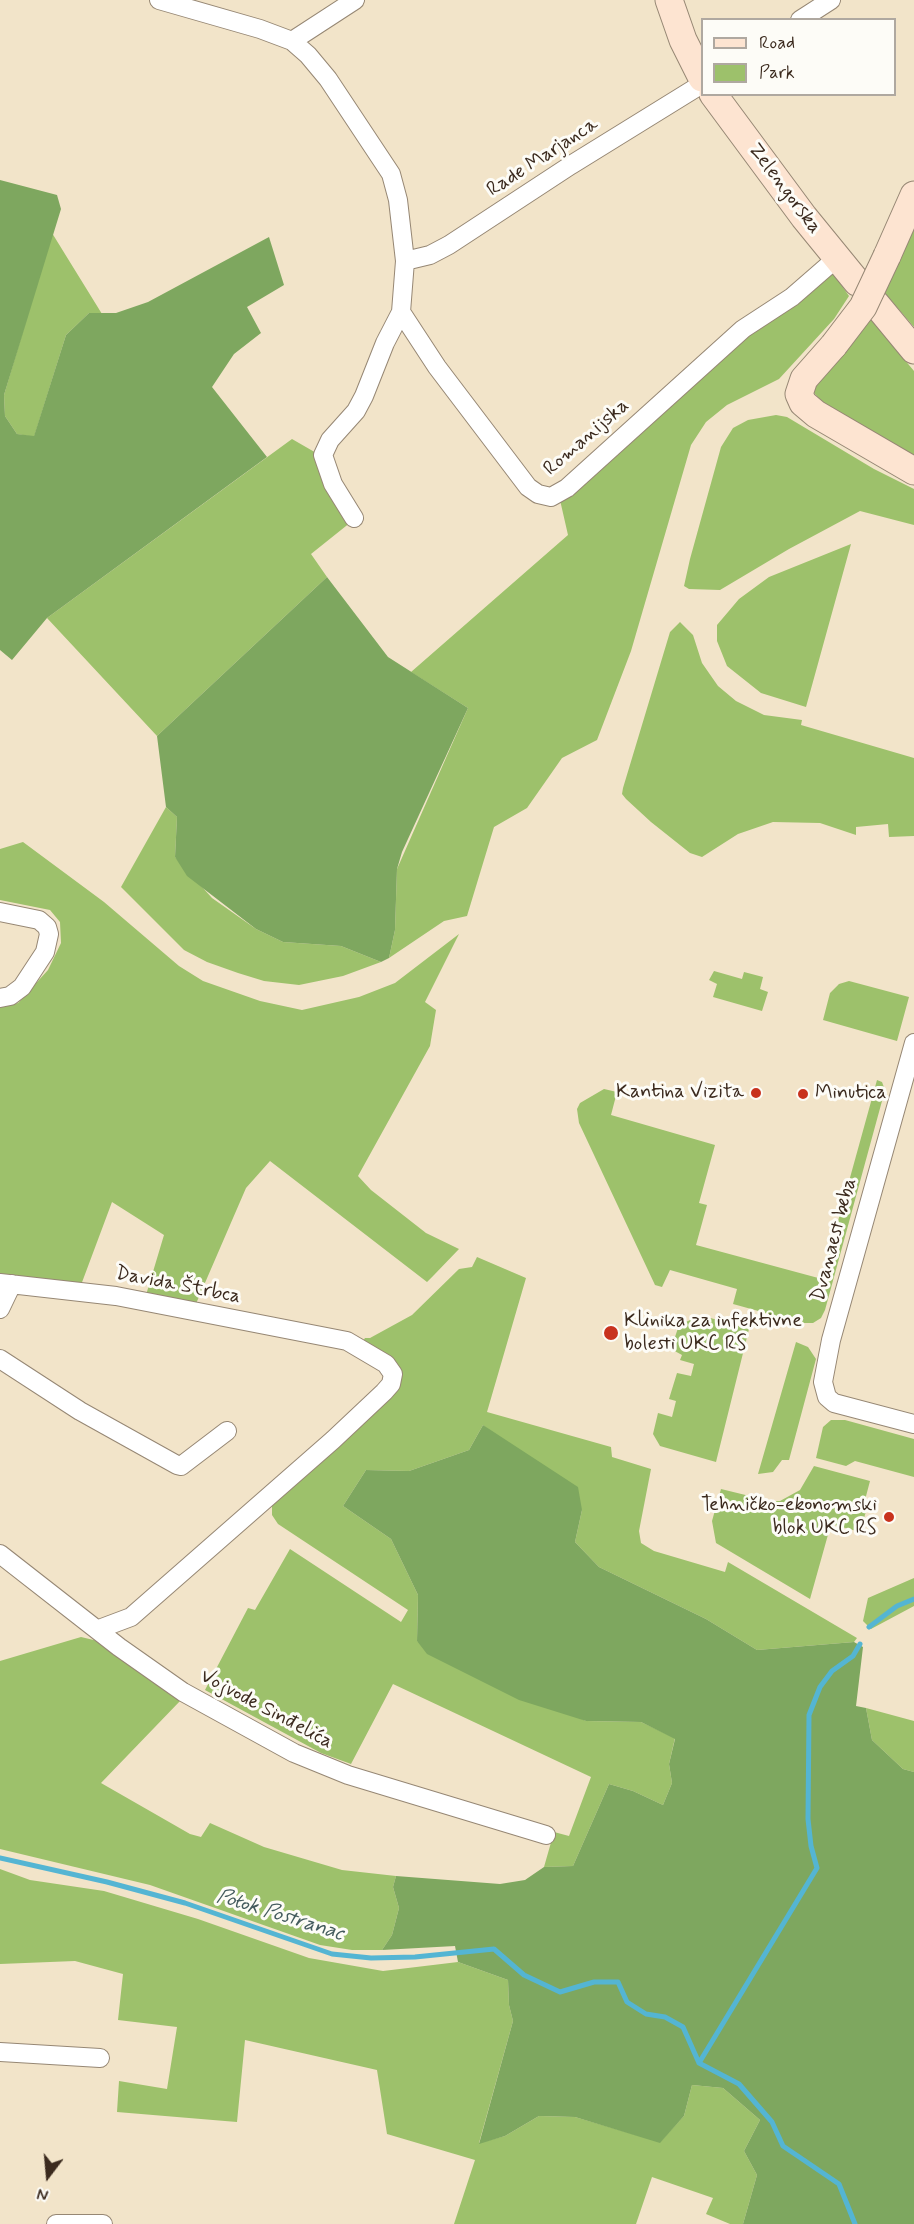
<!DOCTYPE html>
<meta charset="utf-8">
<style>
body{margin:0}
#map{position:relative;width:914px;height:2224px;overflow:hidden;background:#f2e4c9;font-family:Mynerve,sans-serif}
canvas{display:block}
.legend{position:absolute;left:701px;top:18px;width:195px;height:78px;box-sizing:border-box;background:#fdfcf7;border:2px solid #afa8a0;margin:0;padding:8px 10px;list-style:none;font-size:18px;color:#3b2a1e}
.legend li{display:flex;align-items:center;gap:12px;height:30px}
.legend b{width:30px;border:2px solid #afa8a0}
.north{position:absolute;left:18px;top:2146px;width:60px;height:60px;-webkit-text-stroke:4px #fdfcf7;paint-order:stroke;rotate:196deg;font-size:16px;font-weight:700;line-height:24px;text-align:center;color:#3b2a1e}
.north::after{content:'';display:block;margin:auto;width:21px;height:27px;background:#3b2a1e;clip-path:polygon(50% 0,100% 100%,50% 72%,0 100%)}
</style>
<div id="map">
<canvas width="914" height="2224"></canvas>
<ul class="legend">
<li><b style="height:8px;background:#fde4d1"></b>Road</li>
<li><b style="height:16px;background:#9dc16b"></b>Park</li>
</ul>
<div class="north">N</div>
</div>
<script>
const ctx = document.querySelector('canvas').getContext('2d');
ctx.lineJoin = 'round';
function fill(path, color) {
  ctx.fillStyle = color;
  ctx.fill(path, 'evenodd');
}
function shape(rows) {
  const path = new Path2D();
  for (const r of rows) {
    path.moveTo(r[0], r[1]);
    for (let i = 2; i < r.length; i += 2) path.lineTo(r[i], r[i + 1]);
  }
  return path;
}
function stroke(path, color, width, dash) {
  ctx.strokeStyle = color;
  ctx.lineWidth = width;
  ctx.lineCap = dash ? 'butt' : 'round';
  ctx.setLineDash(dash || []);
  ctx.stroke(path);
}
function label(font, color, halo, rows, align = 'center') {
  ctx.font = font + ' Mynerve,sans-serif';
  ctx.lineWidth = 6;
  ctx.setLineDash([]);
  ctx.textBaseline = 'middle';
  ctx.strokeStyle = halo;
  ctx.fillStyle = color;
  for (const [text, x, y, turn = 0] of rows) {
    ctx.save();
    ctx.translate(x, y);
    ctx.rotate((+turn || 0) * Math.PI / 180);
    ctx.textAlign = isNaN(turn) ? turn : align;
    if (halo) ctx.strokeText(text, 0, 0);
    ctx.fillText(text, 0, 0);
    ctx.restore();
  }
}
fill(shape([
 [914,229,914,327,883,291],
 [52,233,102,314,89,313,66,335,34,437,17,434,5,416,4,395],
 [831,270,849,296,834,319,779,379,727,405,706,422,691,445,631,651,597,740,562,758,527,808,494,827,467,916,444,921,389,958,395,930,397,869,468,708,411,672,568,535,560,500,737,339],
 [869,317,914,371,914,457,827,407,814,393,814,387],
 [776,415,787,417,874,469,914,489,914,525,860,511,789,549,720,590,689,589,684,586,690,559,721,447,733,428,748,420],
 [292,439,318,454,351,522,311,554,327,577,157,736,47,618],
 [851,544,806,707,761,693,727,666,717,641,717,625,739,599,769,577],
 [680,622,693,635,702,663,718,686,736,701,764,715,802,720,801,725,914,758,914,836,889,837,888,824,856,827,856,835,820,823,773,822,738,834,702,857,690,853,651,822,626,799,622,794,623,788,670,632],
 [166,807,177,817,175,857,212,898,256,929,283,942,341,946,381,962,343,976,299,985,264,981,238,973,207,962,184,950,121,887],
 [23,842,104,902,179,966,203,981,260,1001,302,1010,359,997,395,983,459,934,425,1002,436,1010,430,1046,358,1176,371,1190,426,1233,459,1249,434,1275,427,1282,270,1161,246,1188,195,1306,146,1295,164,1235,112,1202,81,1285,0,1275,0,1007,18,1003,48,970,61,943,60,922,50,910,0,900,0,849],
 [714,971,742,979,744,972,763,977,760,989,768,992,762,1011,713,997,717,984,709,980],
 [849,981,909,997,897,1041,823,1020,830,993,839,984],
 [877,1080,882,1082,885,1090,825,1310,821,1318,813,1323,802,1323,733,1304,737,1289,670,1270,662,1287,655,1285,579,1123,577,1109,580,1103,604,1089,617,1092,611,1115,715,1145,699,1203,707,1205,696,1245,822,1279],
 [477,1257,526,1278,487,1412,611,1447,612,1457,651,1469,639,1531,641,1543,654,1551,725,1572,728,1562,857,1638,854,1642,757,1650,706,1619,599,1567,575,1542,582,1510,483,1425,469,1450,409,1471,366,1470,343,1506,391,1539,418,1595,417,1641,586,1721,641,1722,675,1738,669,1764,672,1783,663,1805,633,1791,609,1784,573,1866,544,1867,554,1832,569,1836,591,1777,393,1684,351,1764,321,1753,205,1690,248,1608,255,1610,290,1549,401,1622,408,1610,278,1524,272,1515,272,1501,393,1387,363,1341,365,1338,370,1338,412,1315,459,1269,472,1267],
 [697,1317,707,1317,749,1329,716,1462,660,1446,653,1434,658,1413,672,1417,676,1401,669,1399,677,1373,691,1376,694,1364,680,1360,682,1355,671,1349,679,1325],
 [796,1342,808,1347,816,1359,789,1460,782,1460,773,1472,758,1474],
 [831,1420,845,1420,914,1439,914,1477,855,1461,846,1466,816,1458,823,1427],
 [814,1466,870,1481,865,1500,869,1501,860,1532,831,1524,810,1599,716,1543,712,1521,721,1489,770,1501,780,1501,800,1490],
 [914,1578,914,1606,871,1629,863,1621,868,1598],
 [81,1637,102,1642,181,1700,101,1783,190,1834,201,1837,210,1823,264,1847,342,1870,396,1876,393,1887,399,1908,392,1935,382,1950,352,1950,320,1945,150,1885,0,1849,0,1661],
 [866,1708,914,1721,914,1772,903,1769,872,1740],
 [0,1869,30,1880,104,1891,198,1919,309,1958,383,1971,458,1962,508,1980,509,2005,513,2021,479,2143,505,2136,539,2116,575,2117,660,2142,684,2116,692,2085,723,2088,760,2120,744,2151,757,2175,743,2224,730,2224,706,2214,713,2198,652,2177,636,2224,454,2224,475,2160,387,2134,377,2070,245,2040,237,2122,117,2112,119,2081,167,2089,177,2027,118,2020,123,1974,75,1961,0,1964]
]), '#9dc16b');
fill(shape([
 [0,180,57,195,61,209,4,395,5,416,17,434,34,436,66,335,89,313,116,313,148,302,269,237,284,285,247,307,261,333,234,354,212,387,267,457,47,618,12,660,0,650],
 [327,577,388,657,468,708,402,852,397,869,395,930,389,958,381,962,341,946,283,942,256,929,187,876,175,857,177,817,166,807,157,736],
 [483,1425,578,1487,582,1510,575,1542,599,1567,706,1619,757,1650,854,1642,863,1647,856,1706,866,1708,872,1740,903,1769,914,1772,914,2224,743,2224,757,2175,744,2151,760,2120,723,2088,692,2085,684,2116,660,2143,575,2117,539,2116,505,2136,479,2144,513,2021,509,2005,508,1980,458,1962,455,1946,382,1950,392,1935,399,1908,393,1887,396,1876,500,1884,525,1880,544,1867,573,1866,609,1784,633,1791,663,1805,672,1783,669,1764,675,1739,641,1722,586,1721,519,1700,427,1654,417,1641,418,1595,391,1539,343,1506,366,1470,409,1471,469,1450]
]), '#7ea75f');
stroke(shape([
 [869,1627,897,1606,914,1599],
 [0,1858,107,1882,185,1903,332,1954,371,1958,415,1957,494,1949,524,1975,560,1992,594,1982,618,1982,627,2002,646,2014,665,2017,683,2027,699,2063,739,2084,772,2122,783,2146,839,2184,855,2224],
 [699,2063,817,1868,811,1846,808,1819,809,1715,820,1687,832,1671,853,1656,860,1644]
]), '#54b5d3', 5);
const street = shape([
 [159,0,260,29,292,41,308,55,328,79,391,174,398,200,405,261,401,312,385,343,364,396,356,411,330,440,323,455,333,484,354,518],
 [800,20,831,0],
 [292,41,355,0],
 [405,261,430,255,449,245,571,165,702,84],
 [401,312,437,367,528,487,538,494,551,497,567,488,743,329,792,297,838,257],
 [0,912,39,920,47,927,49,934,45,952,22,987,10,996,0,998],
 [914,1043,831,1340,823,1382,827,1397,834,1403,914,1424],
 [0,1283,116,1296,347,1341,386,1364,393,1374,391,1384,384,1392,333,1440,131,1617,99,1629],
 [0,1309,12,1284],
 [0,1359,80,1411,177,1465,181,1466,227,1431],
 [0,1554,119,1647,183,1692,294,1753,348,1775,546,1835],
 [0,2052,100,2058],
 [56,2224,103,2224]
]);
const secondary = shape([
 [669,0,683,40,702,78],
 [713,94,804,217,857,282],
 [887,256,914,195],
 [876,304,914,350],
 [834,345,804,379,799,394,803,403,816,414,914,471]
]);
stroke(street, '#968774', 20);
stroke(secondary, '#968774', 29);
stroke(street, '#fff', 18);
stroke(secondary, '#fde4d1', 27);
const secondaryBridge = shape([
 [834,345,863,307,887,256]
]);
stroke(secondaryBridge, '#968774', 29, []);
stroke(secondaryBridge, '#fde4d1', 27);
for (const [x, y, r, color] of [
 [756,1093,6,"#c8321e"],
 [803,1094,6,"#c8321e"],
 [611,1333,8,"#c8321e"],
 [889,1517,6,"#c8321e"]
]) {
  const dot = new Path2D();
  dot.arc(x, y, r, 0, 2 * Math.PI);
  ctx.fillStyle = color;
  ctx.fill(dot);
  stroke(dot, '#fdfcf7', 2);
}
label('20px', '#3b2a1e', '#fdfcf7', [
 ["Rade Marjanca",543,158,-33],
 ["Zelengorska",784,189,53],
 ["Romanijska",587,438,-41],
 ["Dvanaest beba",835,1240,-75],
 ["Davida Štrbca",178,1286,11],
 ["Vojvode Sinđelića",266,1710,28]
]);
label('20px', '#3b2a1e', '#fdfcf7', [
 ["Kantina Vizita",744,1093],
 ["Minutica",815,1094,"left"],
 ["Klinika za infektivne",624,1322,"left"],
 ["bolesti UKC RS",624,1345,"left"],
 ["Tehničko-ekonomski",877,1506],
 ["blok UKC RS",877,1529]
], 'right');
label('italic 21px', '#445b5d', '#fdfcf7', [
 ["Potok Postranac",280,1916,17]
]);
</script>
